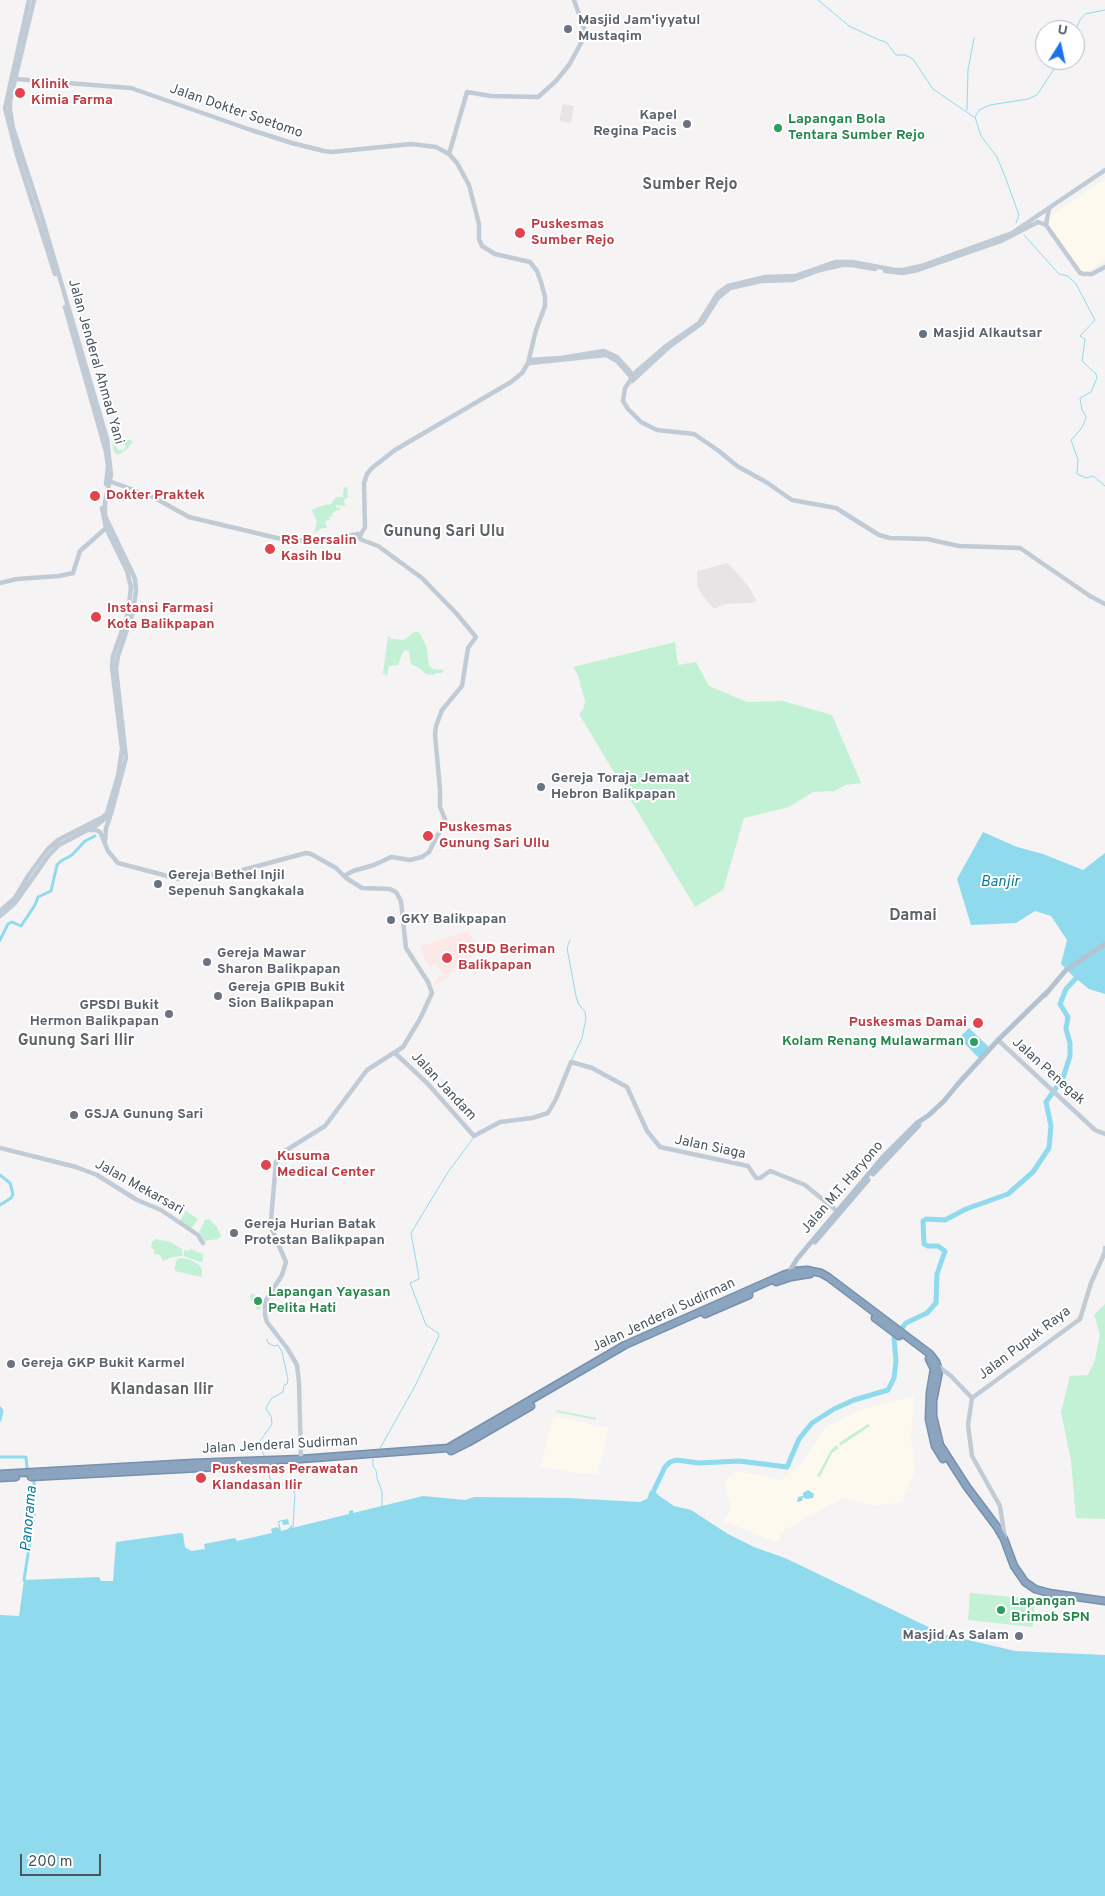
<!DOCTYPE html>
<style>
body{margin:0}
#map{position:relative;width:1105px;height:1896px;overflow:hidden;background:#f5f3f3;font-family:Overpass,sans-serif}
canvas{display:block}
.north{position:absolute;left:1035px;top:20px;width:50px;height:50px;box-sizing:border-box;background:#fff;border:1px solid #b7bbc0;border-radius:50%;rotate:10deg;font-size:14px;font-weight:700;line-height:20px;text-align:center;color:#4a5661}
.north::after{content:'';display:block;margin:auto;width:18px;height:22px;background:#1a73e8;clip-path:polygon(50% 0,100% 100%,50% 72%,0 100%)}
.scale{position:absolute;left:20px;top:1854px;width:81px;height:22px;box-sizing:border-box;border:2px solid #4a5661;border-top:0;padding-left:6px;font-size:15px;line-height:18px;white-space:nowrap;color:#4a5661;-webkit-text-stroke:4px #fff;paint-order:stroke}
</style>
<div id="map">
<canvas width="1105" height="1896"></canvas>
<div class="north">U</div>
<div class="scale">200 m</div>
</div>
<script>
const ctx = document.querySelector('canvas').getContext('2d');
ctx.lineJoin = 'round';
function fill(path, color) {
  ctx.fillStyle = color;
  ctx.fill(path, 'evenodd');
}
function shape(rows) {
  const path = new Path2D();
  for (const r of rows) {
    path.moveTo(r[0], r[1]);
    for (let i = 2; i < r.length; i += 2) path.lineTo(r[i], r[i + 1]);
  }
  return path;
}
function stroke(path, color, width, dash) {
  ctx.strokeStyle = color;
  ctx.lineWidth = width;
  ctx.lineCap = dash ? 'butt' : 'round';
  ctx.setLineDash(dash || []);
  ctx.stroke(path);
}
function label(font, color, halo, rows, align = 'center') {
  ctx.font = font + ' Overpass,sans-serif';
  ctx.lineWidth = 4;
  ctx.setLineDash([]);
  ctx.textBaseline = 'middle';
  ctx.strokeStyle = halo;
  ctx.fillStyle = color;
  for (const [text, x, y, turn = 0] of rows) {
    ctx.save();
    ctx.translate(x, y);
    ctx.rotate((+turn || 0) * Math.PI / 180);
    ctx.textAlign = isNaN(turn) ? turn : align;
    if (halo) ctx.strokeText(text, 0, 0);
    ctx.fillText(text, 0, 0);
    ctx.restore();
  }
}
fill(shape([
 [1105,179,1105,260,1088,271,1083,272,1078,270,1046,224,1048,217],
 [914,1396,911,1439,915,1470,902,1502,874,1506,843,1498,781,1532,779,1543,724,1521,731,1507,724,1484,735,1471,782,1480,804,1460,826,1427,863,1409],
 [558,1417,609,1428,598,1474,577,1473,541,1466,552,1420]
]), '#fdf9ef');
fill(shape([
 [563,104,574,106,571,123,559,121],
 [728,563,749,587,757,601,750,603,725,604,714,609,702,595,697,586,697,571]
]), '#e6e4e5');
fill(shape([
 [468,931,480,950,450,972,447,979,434,986,433,983,443,974,435,963,431,967,425,960,421,946]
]), '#fce8e6');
fill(shape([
 [120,437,119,442,116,446,118,450,124,450,126,446,123,442,124,439,130,440,133,442,126,450,118,455,114,452,112,439],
 [344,487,348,488,347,495,349,496,344,500,345,506,336,505,336,508,340,508,340,510,335,511,332,514,332,516,329,517,330,520,325,521,327,528,322,528,314,534,317,522,312,510,324,505,331,504,336,497,343,497],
 [414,632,419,632,427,648,429,666,433,669,444,670,442,673,436,673,433,675,426,674,421,669,411,664,409,651,404,650,398,665,389,666,387,676,383,673,388,636,392,639,404,640],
 [675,642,678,665,696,662,709,686,747,702,783,701,832,715,861,783,846,785,834,791,813,792,789,807,744,818,723,890,695,907,579,714,583,710,585,701,578,675,573,667],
 [186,1211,198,1219,191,1229,179,1222],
 [209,1219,217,1227,221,1236,218,1239,205,1241,199,1232,205,1220],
 [156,1239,170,1242,182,1249,183,1256,172,1257,163,1261,160,1255,154,1254,154,1250,151,1247,152,1242],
 [190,1249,203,1254,203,1261,200,1262,184,1256,184,1250,188,1251],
 [181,1258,191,1260,199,1265,202,1269,202,1277,175,1271,175,1267,177,1259],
 [251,1293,263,1300,260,1310,256,1309,257,1301,250,1300],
 [1105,1304,1105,1519,1076,1518,1071,1461,1061,1412,1070,1376,1088,1375,1095,1360,1100,1334,1094,1315],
 [556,1410,596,1418,596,1420,557,1412],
 [868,1424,870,1426,840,1446,839,1443],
 [836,1445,839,1448,832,1453,820,1477,817,1476,830,1452],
 [970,1593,1035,1599,1033,1627,968,1620]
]), '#c3f1d5');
fill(shape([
 [983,832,1017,847,1043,854,1083,870,1105,853,1105,994,1089,989,1073,976,1061,964,1067,940,1051,916,1035,911,1016,923,971,925,957,879],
 [969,1028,989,1047,979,1058,959,1038],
 [654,1490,658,1495,674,1506,691,1510,728,1534,754,1547,785,1558,943,1634,1015,1651,1105,1655,1105,1896,0,1896,0,1615,19,1616,24,1580,99,1577,101,1581,113,1581,116,1542,181,1533,183,1534,185,1547,191,1551,205,1549,204,1544,235,1538,237,1541,272,1533,271,1529,277,1527,279,1529,278,1521,288,1519,289,1524,292,1524,283,1525,282,1521,279,1522,281,1531,288,1529,292,1525,292,1528,349,1514,349,1511,353,1510,353,1513,423,1496,465,1500,474,1497,568,1498,640,1502,647,1499,650,1491],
 [808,1490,814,1494,813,1498,806,1499,803,1497,802,1501,797,1502,798,1497,803,1496,803,1493]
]), '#90daee');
stroke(shape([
 [818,0,849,26,879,40,886,42,896,55,905,55,913,59,933,89,974,117],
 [1075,32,1080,20,1085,14,1105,10],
 [967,110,968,70,974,38],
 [1016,223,1019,215,1006,179,997,157,981,136,975,117,979,110,990,105,1028,99,1037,95,1060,60],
 [1024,235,1059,274,1068,276,1076,284,1095,320,1080,336,1085,339,1082,361,1096,374,1097,378,1091,392,1080,398,1082,410,1086,416,1085,421,1081,429,1071,440,1078,460,1077,474,1086,478,1093,476,1105,486],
 [570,940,567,948,576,996,578,1003,585,1012,586,1018,582,1038,571,1061],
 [379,1450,415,1386,439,1336,438,1333,426,1325,410,1283,419,1279,419,1277,411,1233,448,1172,474,1137],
 [265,1457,258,1444,272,1424,271,1416,266,1409,268,1404,272,1398,283,1392,284,1385,287,1384,288,1379,282,1352,278,1345,274,1346,268,1343,267,1339],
 [373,1459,373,1467,376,1470,377,1478,382,1492,382,1506],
 [267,1466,271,1483,291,1486,295,1494,293,1527]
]), '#90daee', 1);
stroke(shape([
 [0,940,8,924,12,922,21,926,35,905,38,897,51,891,57,865,61,861,72,855,85,841,95,836],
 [0,1175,10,1183,13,1194,11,1198,0,1205],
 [0,1408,2,1411,0,1420],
 [0,1457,26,1457,27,1468,33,1471],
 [24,1580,34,1515,34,1477]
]), '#90daee', 3);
stroke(shape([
 [654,1490,665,1467,670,1462,676,1460,699,1463,739,1461,787,1467,799,1439,812,1423,834,1409,854,1400,888,1390,894,1378,896,1361,894,1338,906,1323,927,1313,936,1303,937,1274,945,1251,938,1246,928,1246,924,1244,923,1221,926,1219,945,1220,966,1209,1008,1194,1033,1172,1049,1148,1051,1126,1046,1102,1063,1078,1070,1056,1070,1043,1066,1029,1068,1017,1060,1004,1066,989,1080,974]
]), '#90daee', 5);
const highway = shape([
 [776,1282,791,1277,810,1274],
 [705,1314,749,1295],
 [875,1318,899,1336],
 [929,1359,934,1369,930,1393,929,1419,935,1446,943,1459],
 [451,1451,469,1442,531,1406],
 [0,1474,193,1463,301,1459,448,1448,625,1345,783,1275,795,1271,807,1270,821,1273,828,1277,930,1354,936,1362,939,1371,933,1401,933,1416,940,1445,967,1487,997,1527,1004,1539,1014,1566,1025,1582,1035,1589,1049,1593,1105,1601],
 [31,1477,274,1464],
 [0,1478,16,1477]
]);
stroke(highway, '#7690ad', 9);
stroke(shape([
 [29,0,5,108,17,155,55,274],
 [16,79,131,88,251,130,292,143,324,151,332,152,411,144,436,147,449,154],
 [1105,170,1012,233,921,266,903,270,895,270,852,262,835,262,795,276,765,277,728,286,718,293,699,323,666,346,636,372,625,388,623,401,628,409,641,422,657,430,694,434,719,451,737,466,766,482,792,500,836,508,879,535,890,538,927,539,959,546,1020,548,1090,596,1105,604],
 [1046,225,1049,208],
 [885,271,903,273,918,270,1001,241,1038,222,1046,225,1080,273,1084,274,1092,274,1105,267],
 [65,307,106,452,108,466,106,484],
 [529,360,561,358,604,351,617,357,634,376],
 [530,363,606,355,617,361,632,378],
 [632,381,669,347,702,323,718,298,730,288,761,281,793,280,820,270,842,265,852,265,875,269],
 [109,481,153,497,189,517,277,538,314,542,358,534],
 [360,536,365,527,364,483,367,474,372,468,395,450,511,382,522,373,528,363,536,330,545,306,545,297,541,282,537,271,530,262,495,254,482,246,479,239,479,224,469,185,457,163,449,154,467,92,491,96,538,97,556,81,569,65,586,34,574,0],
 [0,583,17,579,59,576,73,573,80,551,106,528],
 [90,830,96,830,100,832,108,851,118,863,179,879,239,871,306,853,311,854,336,868],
 [105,841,106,828,110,817],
 [344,876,353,871,374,865,391,857,410,860,422,857,429,852,437,836,445,824,445,819,440,807,440,789,435,735,436,726,442,710,462,686,468,648,476,637,456,613,422,578,378,546,362,540,356,535],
 [0,911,15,898,28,876,47,850,58,840,103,817,107,813,118,776,122,749,112,667,113,656,128,613,131,587,127,571,106,528,102,508],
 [0,916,15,903,49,855,59,845,97,825,111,814,126,758,116,669,118,656,133,612,136,591,135,579,131,570,105,516,105,502,111,475,107,439,41,214,13,128,10,110,10,101,34,0],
 [998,1040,1095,1130,1105,1134],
 [395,1053,428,1084,474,1136,500,1122,532,1118,548,1113,556,1099,571,1062,592,1068,627,1087,647,1131,660,1147,748,1166,756,1178,760,1178,770,1171,773,1172,805,1185,837,1211],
 [0,1148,76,1167,97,1175,137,1200,161,1210,198,1235,203,1243],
 [938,1366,951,1376,972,1398,968,1425,972,1456,1000,1506,1005,1539],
 [972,1398,1080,1319,1091,1283,1105,1252,1105,1248],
 [301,1459,299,1382,297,1365,287,1348,267,1322,265,1315,265,1302,282,1275,286,1262,272,1230,271,1220,276,1162,285,1151,325,1126,367,1070,403,1047,420,1019,432,993,428,982,406,948,401,901,396,892,390,889,362,888,346,878,336,868]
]), '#c1cbd6', 4.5);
stroke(shape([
 [1045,995,1066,970,1105,944],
 [957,1085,998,1040,1047,992],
 [873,1174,919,1125],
 [815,1242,868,1180],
 [790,1275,791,1269,797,1259,883,1157,917,1123,929,1115,944,1101,958,1084]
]), '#b3c2d1', 5);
stroke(highway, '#8ba5c1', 6);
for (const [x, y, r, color] of [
 [568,29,5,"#6b7280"],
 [20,93,6,"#e0444e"],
 [687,124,5,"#6b7280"],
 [778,128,5,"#2e9e5b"],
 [520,233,6,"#e0444e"],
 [923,334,5,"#6b7280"],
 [95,496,6,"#e0444e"],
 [270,549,6,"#e0444e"],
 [96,617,6,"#e0444e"],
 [541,787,5,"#6b7280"],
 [428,836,6,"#e0444e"],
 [158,884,5,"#6b7280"],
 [391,920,5,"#6b7280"],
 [447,958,6,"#e0444e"],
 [207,962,5,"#6b7280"],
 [218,996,5,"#6b7280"],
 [169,1014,5,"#6b7280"],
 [978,1023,6,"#e0444e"],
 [974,1042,5,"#2e9e5b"],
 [74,1115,5,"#6b7280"],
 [266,1165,6,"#e0444e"],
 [234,1233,5,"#6b7280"],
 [258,1301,5,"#2e9e5b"],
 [11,1364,5,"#6b7280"],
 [201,1478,6,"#e0444e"],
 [1001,1610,5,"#2e9e5b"],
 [1019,1636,5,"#6b7280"]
]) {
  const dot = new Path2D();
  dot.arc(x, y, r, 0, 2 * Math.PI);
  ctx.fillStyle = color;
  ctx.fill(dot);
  stroke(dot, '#fff', 2);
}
label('bold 14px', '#5b616d', '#fff', [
 ["Masjid Jam'iyyatul",578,21],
 ["Mustaqim",578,37],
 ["Kapel",677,116,"right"],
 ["Regina Pacis",677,132,"right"],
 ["Masjid Alkautsar",933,334],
 ["Gereja Toraja Jemaat",551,779],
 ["Hebron Balikpapan",551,795],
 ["Gereja Bethel Injil",168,876],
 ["Sepenuh Sangkakala",168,892],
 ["GKY Balikpapan",401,920],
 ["Gereja Mawar",217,954],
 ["Sharon Balikpapan",217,970],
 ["Gereja GPIB Bukit",228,988],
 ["Sion Balikpapan",228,1004],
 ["GPSDI Bukit",159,1006,"right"],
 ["Hermon Balikpapan",159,1022,"right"],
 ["GSJA Gunung Sari",84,1115],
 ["Gereja Hurian Batak",244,1225],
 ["Protestan Balikpapan",244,1241],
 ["Gereja GKP Bukit Karmel",21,1364],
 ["Masjid As Salam",1009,1636,"right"]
], 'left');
label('bold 14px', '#be3a42', '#fff', [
 ["Klinik",31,85],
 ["Kimia Farma",31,101],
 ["Puskesmas",531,225],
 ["Sumber Rejo",531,241],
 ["Dokter Praktek",106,496],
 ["RS Bersalin",281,541],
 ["Kasih Ibu",281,557],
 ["Instansi Farmasi",107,609],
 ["Kota Balikpapan",107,625],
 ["Puskesmas",439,828],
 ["Gunung Sari Ullu",439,844],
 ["RSUD Beriman",458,950],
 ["Balikpapan",458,966],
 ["Puskesmas Damai",967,1023,"right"],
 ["Kusuma",277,1157],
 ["Medical Center",277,1173],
 ["Puskesmas Perawatan",212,1470],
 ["Klandasan Ilir",212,1486]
], 'left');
label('14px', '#4a5661', '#fff', [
 ["Jalan Dokter Soetomo",236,112,19],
 ["Jalan Jenderal Ahmad Yani",95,362,74],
 ["Jalan Penegak",1048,1072,42],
 ["Jalan Jandam",443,1087,47],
 ["Jalan Siaga",710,1148,12],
 ["Jalan Mekarsari",139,1188,29],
 ["Jalan M.T. Haryono",843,1188,-49],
 ["Jalan Jenderal Sudirman",664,1316,-25],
 ["Jalan Pupuk Raya",1025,1344,-37],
 ["Jalan Jenderal Sudirman",280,1446,-3]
]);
label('bold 14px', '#27864d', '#fff', [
 ["Lapangan Bola",788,120],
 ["Tentara Sumber Rejo",788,136],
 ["Kolam Renang Mulawarman",964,1042,"right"],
 ["Lapangan Yayasan",268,1293],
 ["Pelita Hati",268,1309],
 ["Lapangan",1011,1602],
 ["Brimob SPN",1011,1618]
], 'left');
label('italic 15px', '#0c7c9b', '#fff', [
 ["Banjir",1000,883],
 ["Panorama",30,1519,-85]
]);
label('bold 16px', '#5f6368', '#fff', [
 ["Sumber Rejo",690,186],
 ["Gunung Sari Ulu",444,533],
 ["Damai",913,917],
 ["Gunung Sari Ilir",76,1042],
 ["Klandasan Ilir",162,1391]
]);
</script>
